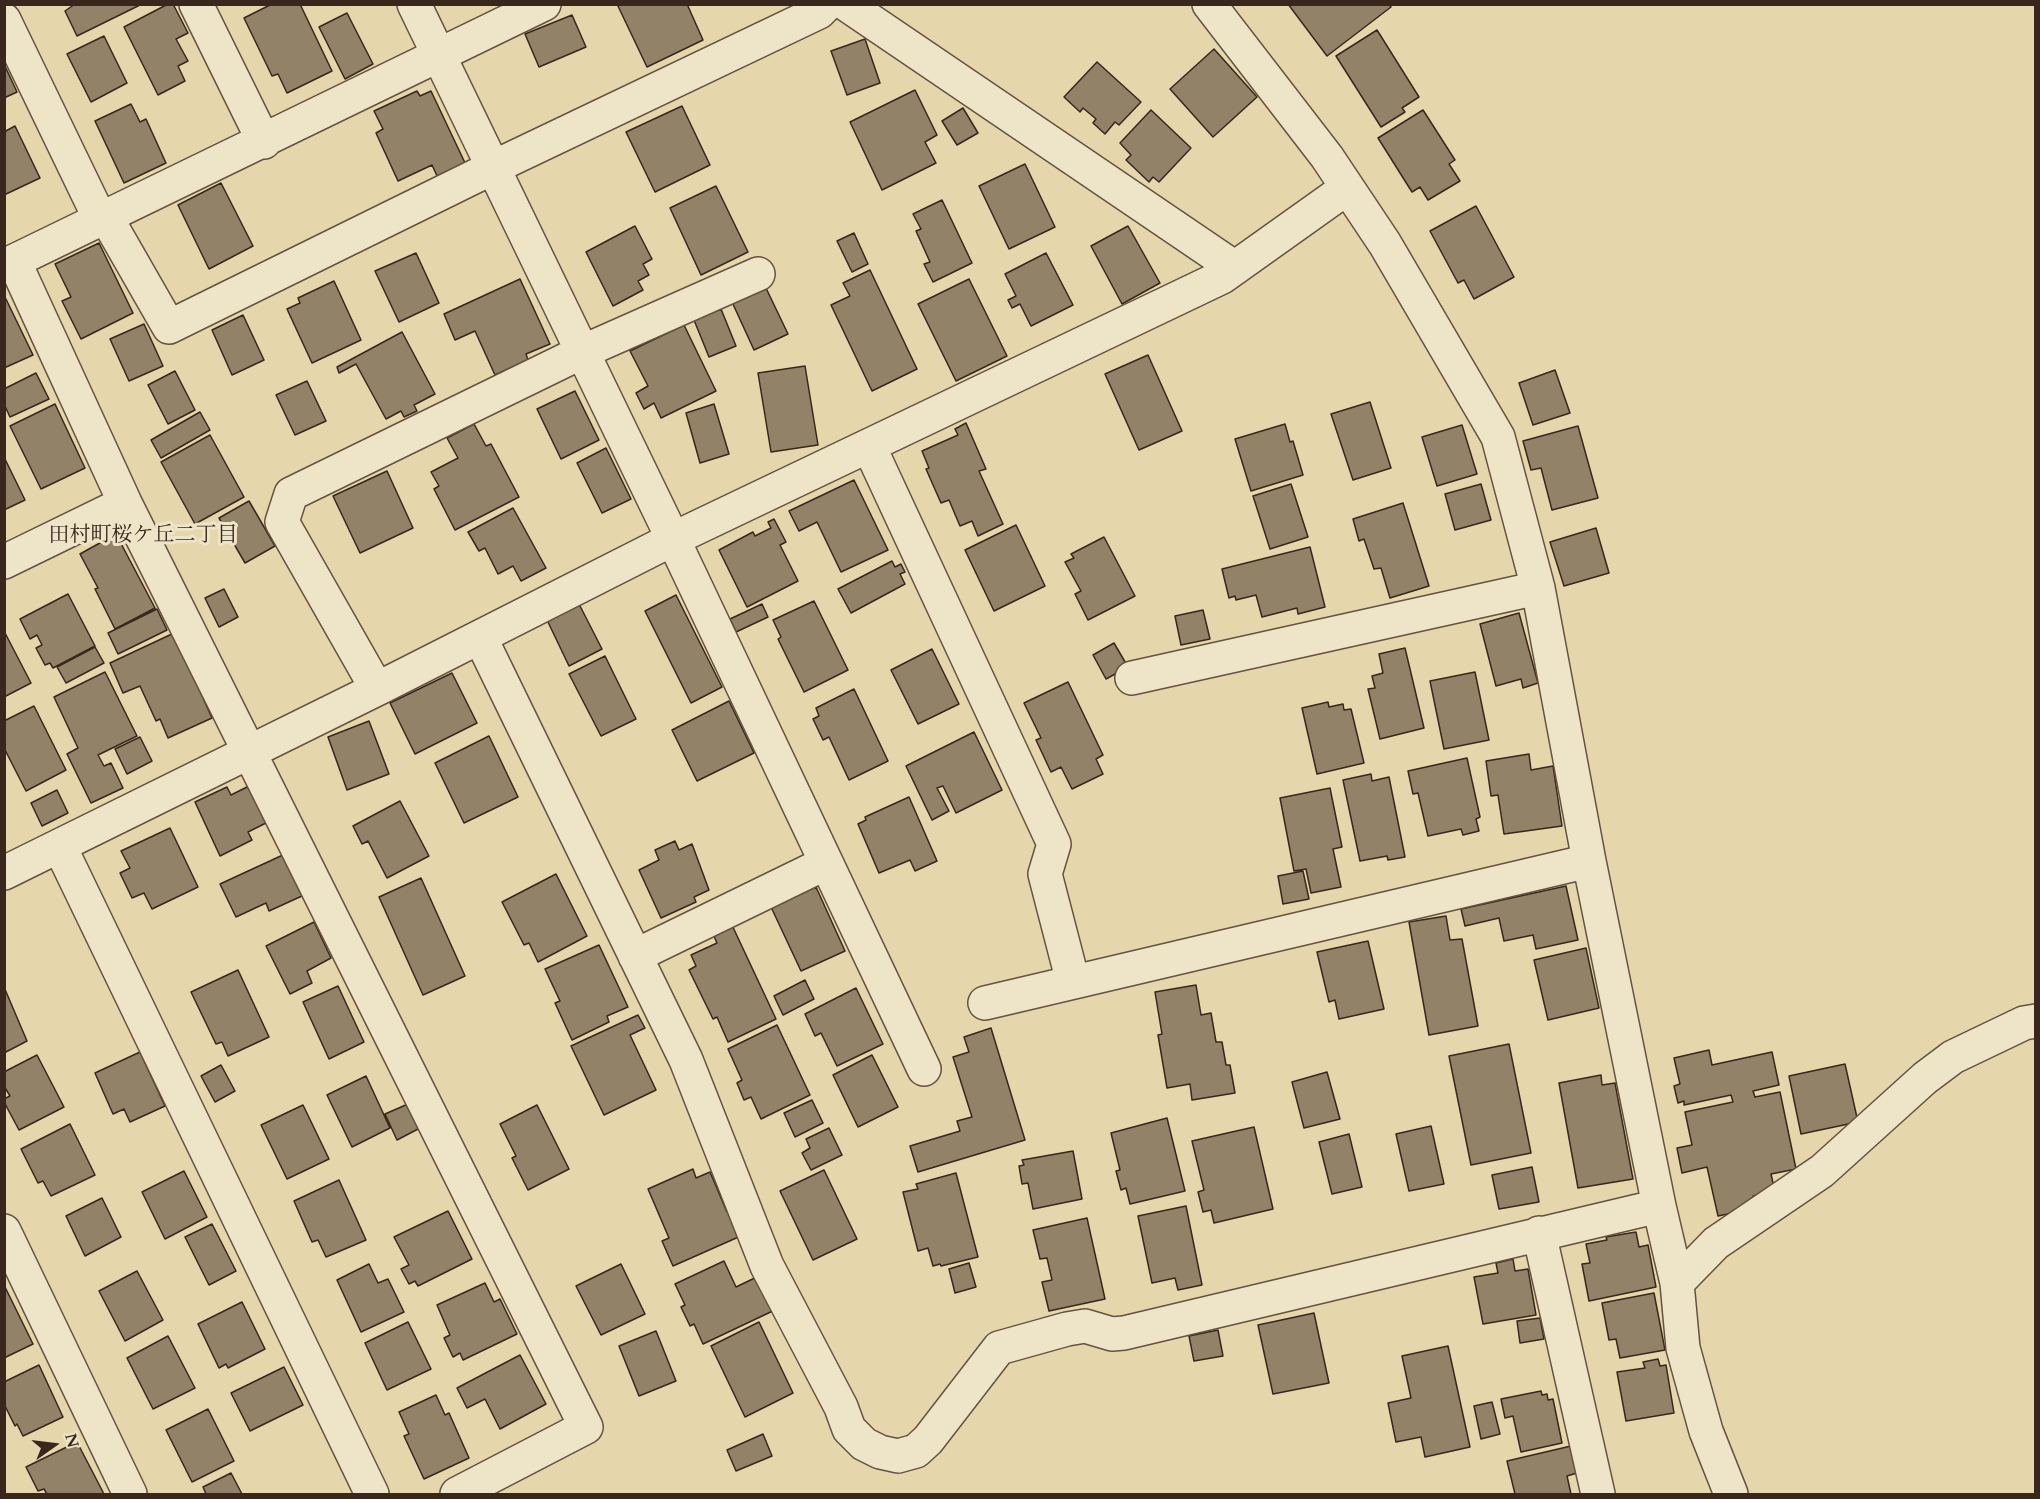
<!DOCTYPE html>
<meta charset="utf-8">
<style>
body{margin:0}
#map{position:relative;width:2040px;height:1499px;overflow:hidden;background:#e5d6ab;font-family:Cardo,serif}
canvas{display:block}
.frame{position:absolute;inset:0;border:6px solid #39271d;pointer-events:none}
.north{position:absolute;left:24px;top:1415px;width:60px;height:60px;-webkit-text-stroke:4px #eee4c8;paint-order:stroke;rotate:76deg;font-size:16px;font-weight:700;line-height:24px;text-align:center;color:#39271d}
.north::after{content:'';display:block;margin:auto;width:21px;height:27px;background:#39271d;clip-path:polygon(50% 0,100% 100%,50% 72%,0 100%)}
</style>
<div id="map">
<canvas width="2040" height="1499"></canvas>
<div class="frame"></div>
<div class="north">N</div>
</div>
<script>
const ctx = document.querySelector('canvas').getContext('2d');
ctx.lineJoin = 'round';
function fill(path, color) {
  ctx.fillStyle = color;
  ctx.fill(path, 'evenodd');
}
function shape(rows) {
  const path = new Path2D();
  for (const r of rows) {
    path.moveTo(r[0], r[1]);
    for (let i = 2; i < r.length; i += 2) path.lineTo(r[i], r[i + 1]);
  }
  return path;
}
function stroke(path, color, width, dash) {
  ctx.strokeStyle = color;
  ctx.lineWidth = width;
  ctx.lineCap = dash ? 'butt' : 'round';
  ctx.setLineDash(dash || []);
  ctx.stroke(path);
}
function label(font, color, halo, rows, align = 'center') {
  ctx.font = font + ' Cardo,"Noto Serif JP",serif';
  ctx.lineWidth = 6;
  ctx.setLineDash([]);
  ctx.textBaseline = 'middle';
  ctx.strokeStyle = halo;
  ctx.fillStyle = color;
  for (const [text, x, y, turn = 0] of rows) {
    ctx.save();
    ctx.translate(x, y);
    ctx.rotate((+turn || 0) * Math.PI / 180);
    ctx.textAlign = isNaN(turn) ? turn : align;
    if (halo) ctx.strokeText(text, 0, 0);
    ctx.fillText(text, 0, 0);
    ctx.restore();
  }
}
const building = shape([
 [75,4,142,4,77,36,65,11,75,4],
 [168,4,173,4,188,33,176,39,188,61,178,66,185,81,158,95,124,27,168,4],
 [272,4,300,4,332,71,287,93,278,74,272,76,244,18,272,4],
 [617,4,687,4,703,40,647,67,617,4],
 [1288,4,1389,4,1391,7,1327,56,1288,4],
 [347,13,373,64,345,79,319,27,347,13],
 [572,15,586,47,539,67,525,34,572,15],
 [1377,30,1419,97,1402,108,1405,112,1381,127,1336,56,1377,30],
 [104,36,127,83,91,102,67,54,104,36],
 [865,39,880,83,847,95,831,51,865,39],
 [1214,49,1257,97,1213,137,1170,89,1214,49],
 [1097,62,1141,102,1119,125,1115,122,1105,134,1093,123,1096,119,1083,108,1080,112,1064,97,1097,62],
 [4,64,17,92,4,98,4,64],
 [915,90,937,135,925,142,936,163,882,190,850,122,915,90],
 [417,91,420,96,431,91,466,165,438,178,432,165,398,181,376,133,383,129,374,111,417,91],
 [131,104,140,122,146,119,166,163,124,183,95,121,131,104],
 [682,106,710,165,655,192,626,132,682,106],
 [963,108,978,133,957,145,942,121,963,108],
 [1151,110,1191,148,1159,182,1153,177,1149,182,1126,160,1131,155,1120,143,1151,110],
 [1423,110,1455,160,1449,164,1460,181,1428,200,1420,187,1412,192,1378,138,1423,110],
 [15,126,40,178,4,195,4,132,15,126],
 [1025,164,1055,227,1009,249,979,186,1025,164],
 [221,183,253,246,209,269,178,205,221,183],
 [716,186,748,252,701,275,670,208,716,186],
 [942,200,972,263,933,282,924,264,930,262,916,231,921,229,913,214,942,200],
 [1476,206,1514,277,1474,299,1464,280,1458,283,1430,231,1476,206],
 [635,226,652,259,643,264,649,275,638,281,643,290,613,306,586,252,635,226],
 [1128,226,1160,283,1122,304,1091,246,1128,226],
 [854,233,868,264,852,272,837,241,854,233],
 [99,243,133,313,81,339,62,301,71,297,55,264,99,243],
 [416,253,439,303,399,322,375,271,416,253],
 [1046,253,1073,305,1031,326,1020,304,1012,308,1008,300,1016,296,1005,274,1046,253],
 [870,270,917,369,872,391,831,305,850,296,843,283,870,270],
 [520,279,550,344,526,354,528,360,495,375,475,331,455,340,444,314,520,279],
 [969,279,1007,356,956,381,918,304,969,279],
 [334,281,361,340,312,363,287,309,300,303,298,298,334,281],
 [765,286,788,334,754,350,732,302,765,286],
 [4,295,33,355,4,368,4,295],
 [721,309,736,346,709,357,694,320,721,309],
 [243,315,264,360,232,375,212,330,243,315],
 [144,324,163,366,129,381,110,339,144,324],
 [684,325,716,391,661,418,654,403,644,409,636,393,648,386,630,351,684,325],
 [402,332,435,394,414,405,417,411,404,417,401,411,386,419,356,364,339,373,337,367,402,332],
 [1148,355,1182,431,1139,450,1105,374,1148,355],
 [805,366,818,445,771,452,758,373,805,366],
 [1555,370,1570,413,1533,425,1519,383,1555,370],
 [175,371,195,410,168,424,148,385,175,371],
 [36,373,49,399,10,417,4,404,4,389,36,373],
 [307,381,326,421,295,435,276,395,307,381],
 [575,391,599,440,561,459,537,409,575,391],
 [1370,402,1391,468,1353,480,1331,414,1370,402],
 [55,404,85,468,41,489,10,426,55,404],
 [714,404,729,454,700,463,686,413,714,404],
 [200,412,210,430,161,458,151,440,200,412],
 [966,423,986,469,979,471,1003,524,978,536,972,521,960,526,949,500,941,503,926,469,929,468,922,451,958,435,955,429,966,423],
 [474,424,486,446,491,444,519,497,455,530,434,489,439,486,431,472,458,458,447,438,474,424],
 [1285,424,1290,442,1293,441,1303,475,1251,491,1235,439,1285,424],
 [1462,425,1477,474,1437,486,1422,437,1462,425],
 [1578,426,1598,498,1552,510,1541,468,1531,470,1523,441,1578,426],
 [210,435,244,497,195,524,161,462,210,435],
 [606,448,631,499,602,513,577,463,606,448],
 [4,457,25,500,4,510,4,457],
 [387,471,413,528,360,553,333,496,387,471],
 [854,480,888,550,841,572,817,522,799,531,789,511,854,480],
 [1291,484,1308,537,1270,549,1253,496,1291,484],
 [1481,484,1491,520,1455,530,1445,494,1481,484],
 [249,501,275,546,245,563,219,518,249,501],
 [1403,503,1429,586,1390,598,1381,568,1374,569,1364,539,1359,541,1353,519,1403,503],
 [513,508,546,568,521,581,513,566,498,574,485,548,479,551,468,532,513,508],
 [774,519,786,542,780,545,798,581,747,607,719,550,753,532,755,536,771,528,768,522,774,519],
 [1016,525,1045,586,994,611,965,550,1016,525],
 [1596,528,1609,573,1564,586,1550,542,1596,528],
 [116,534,155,608,115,629,95,589,98,588,80,554,116,534],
 [1104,537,1135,596,1088,620,1075,594,1081,591,1065,562,1074,558,1071,554,1104,537],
 [1310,547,1325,607,1298,614,1297,608,1262,617,1256,595,1236,600,1235,596,1229,598,1222,569,1310,547],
 [892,561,895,567,901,564,905,572,900,574,905,584,851,613,838,589,892,561],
 [224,589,238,617,219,627,205,598,224,589],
 [68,594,95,646,53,668,50,663,45,665,36,648,42,645,37,635,30,639,20,619,68,594],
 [676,595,722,687,691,703,645,611,676,595],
 [814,601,848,670,804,692,778,639,781,637,773,620,814,601],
 [579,604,602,649,569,666,547,620,579,604],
 [762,604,768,617,736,632,730,619,762,604],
 [157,609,167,630,118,654,108,633,157,609],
 [1203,610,1210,639,1181,645,1175,616,1203,610],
 [1519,613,1538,683,1523,688,1521,679,1496,686,1480,624,1519,613],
 [4,631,31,683,4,697,4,631],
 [174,633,212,718,168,738,160,719,156,721,140,686,123,693,110,663,174,633],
 [1114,643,1128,667,1106,679,1093,655,1114,643],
 [95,647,104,663,66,683,57,667,95,647],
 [1405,648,1424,728,1380,739,1368,689,1375,688,1372,676,1383,673,1379,654,1405,648],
 [932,649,959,704,918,724,891,670,932,649],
 [605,656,636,719,601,736,569,674,605,656],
 [105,672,137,736,98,755,104,766,111,763,123,788,91,803,67,754,78,748,54,697,105,672],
 [1475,672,1489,740,1444,749,1430,681,1475,672],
 [452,673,477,723,415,754,390,703,452,673],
 [1068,682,1103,755,1096,759,1103,774,1072,789,1061,767,1051,772,1036,740,1041,738,1024,703,1068,682],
 [854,689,888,761,849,780,829,737,823,740,813,719,819,716,816,708,854,689],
 [729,701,754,753,697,781,672,730,729,701],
 [1328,702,1329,707,1343,704,1344,710,1351,709,1364,763,1317,774,1302,708,1328,702],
 [34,706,66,770,26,791,4,748,4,721,34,706],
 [369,721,389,774,347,790,328,737,369,721],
 [974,732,1002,790,956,813,943,786,937,788,949,811,932,820,906,766,974,732],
 [489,736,518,797,464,823,435,763,489,736],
 [140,737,152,761,127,774,115,749,140,737],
 [1529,754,1531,770,1553,766,1562,826,1504,834,1498,795,1491,796,1486,761,1529,754],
 [1467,758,1480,817,1476,819,1479,831,1463,835,1461,829,1428,836,1418,793,1413,794,1408,771,1467,758],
 [1371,774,1372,781,1389,777,1405,857,1388,860,1387,856,1360,861,1343,780,1371,774],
 [249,786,266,823,248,832,252,840,220,856,195,802,227,787,231,795,249,786],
 [1330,788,1342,847,1333,849,1341,887,1311,893,1306,869,1294,871,1280,798,1330,788],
 [57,790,68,813,42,826,31,803,57,790],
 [909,797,937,861,915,871,910,860,879,873,858,824,866,820,865,817,909,797],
 [400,801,429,856,387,878,368,841,362,844,353,826,400,801],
 [170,828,198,887,152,909,144,893,132,898,120,873,130,868,121,851,170,828],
 [675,841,679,850,692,844,709,890,694,897,696,902,661,918,639,870,659,860,655,850,675,841],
 [285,854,302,896,269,911,266,903,236,917,220,884,285,854],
 [1303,871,1309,899,1283,904,1278,876,1303,871],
 [556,874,587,936,538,962,529,943,524,945,502,902,556,874],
 [421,878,465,976,423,995,379,897,421,878],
 [1566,886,1578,940,1536,949,1533,935,1504,941,1499,918,1465,926,1461,909,1566,886],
 [816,887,845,951,801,971,771,907,816,887],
 [1446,916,1450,940,1462,939,1478,1026,1429,1035,1409,922,1446,916],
 [314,922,331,958,307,971,312,983,290,994,266,946,314,922],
 [731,923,776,1019,728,1042,717,1017,713,1019,689,970,696,966,691,955,717,943,712,932,731,923],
 [1368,941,1384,1009,1339,1019,1335,1000,1329,1002,1317,952,1368,941],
 [599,945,628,1007,607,1016,609,1022,572,1040,555,1003,560,1001,545,969,599,945],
 [1586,948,1599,1008,1548,1020,1534,960,1586,948],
 [238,970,269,1037,228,1056,222,1042,216,1044,191,992,238,970],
 [805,980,814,999,783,1015,774,996,805,980],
 [1196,985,1201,1015,1211,1013,1216,1042,1222,1042,1226,1065,1230,1065,1235,1093,1192,1100,1190,1084,1167,1088,1158,1035,1162,1034,1155,992,1196,985],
 [338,986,364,1042,329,1059,303,1002,338,986],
 [4,987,27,1041,4,1053,4,987],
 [856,988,883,1044,837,1066,821,1033,815,1036,805,1014,856,988],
 [638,1015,645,1028,630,1035,656,1090,604,1115,571,1046,638,1015],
 [777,1025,810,1095,761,1119,751,1097,744,1100,737,1083,742,1080,728,1049,777,1025],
 [991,1028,1025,1140,918,1172,910,1146,960,1131,957,1121,972,1117,953,1057,969,1052,964,1037,991,1028],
 [1509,1044,1531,1153,1471,1165,1449,1056,1509,1044],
 [1709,1050,1712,1065,1772,1052,1779,1085,1753,1091,1755,1097,1780,1092,1796,1169,1771,1174,1775,1192,1753,1196,1756,1208,1718,1216,1707,1167,1682,1173,1677,1148,1692,1145,1685,1112,1733,1102,1731,1095,1684,1105,1684,1101,1678,1103,1674,1086,1680,1084,1674,1058,1709,1050],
 [140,1052,165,1106,130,1122,124,1109,113,1114,95,1073,140,1052],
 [37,1055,64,1107,19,1130,4,1102,4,1099,10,1096,4,1086,4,1072,37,1055],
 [872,1055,898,1107,858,1127,833,1075,872,1055],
 [1845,1064,1858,1122,1801,1134,1789,1076,1845,1064],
 [221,1065,235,1091,215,1102,201,1076,221,1065],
 [1327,1072,1340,1119,1304,1128,1292,1082,1327,1072],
 [1601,1075,1602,1085,1615,1083,1633,1179,1578,1188,1559,1083,1601,1075],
 [366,1076,390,1128,352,1147,327,1095,366,1076],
 [812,1100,823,1123,795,1137,784,1113,812,1100],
 [408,1104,420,1128,397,1140,385,1114,408,1104],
 [303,1105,329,1159,287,1179,261,1125,303,1105],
 [537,1105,569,1169,528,1190,512,1158,516,1156,500,1124,537,1105],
 [1167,1118,1185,1191,1130,1204,1126,1188,1121,1190,1116,1171,1120,1170,1111,1133,1167,1118],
 [70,1124,95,1175,51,1196,43,1181,38,1183,21,1149,70,1124],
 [1431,1126,1444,1184,1409,1191,1396,1134,1431,1126],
 [1254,1127,1273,1209,1214,1223,1211,1210,1203,1212,1198,1192,1204,1190,1192,1141,1254,1127],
 [829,1128,842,1155,811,1170,802,1153,810,1148,806,1139,829,1128],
 [1349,1134,1362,1187,1332,1194,1319,1142,1349,1134],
 [1073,1151,1082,1199,1033,1209,1028,1183,1022,1184,1019,1166,1024,1165,1022,1160,1073,1151],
 [1532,1167,1539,1202,1499,1209,1492,1175,1532,1167],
 [693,1169,696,1178,710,1172,727,1212,733,1209,743,1235,673,1266,662,1241,669,1238,648,1189,693,1169],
 [824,1170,857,1239,813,1260,780,1191,824,1170],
 [184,1171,207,1217,165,1239,142,1192,184,1171],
 [956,1173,978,1257,941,1266,940,1264,933,1266,928,1248,918,1251,903,1192,918,1189,916,1184,956,1173],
 [339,1180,366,1240,326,1257,318,1240,312,1242,294,1201,339,1180],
 [102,1198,121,1237,85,1256,66,1216,102,1198],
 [1186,1206,1202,1285,1178,1290,1175,1278,1152,1283,1138,1216,1186,1206],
 [448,1211,472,1259,418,1286,415,1281,409,1284,401,1269,409,1265,394,1237,448,1211],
 [1087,1218,1105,1299,1049,1311,1042,1282,1052,1280,1047,1258,1040,1259,1033,1230,1087,1218],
 [212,1224,236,1271,209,1285,185,1237,212,1224],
 [1636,1232,1639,1247,1648,1245,1656,1287,1589,1301,1582,1264,1590,1263,1586,1244,1607,1240,1606,1237,1636,1232],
 [1513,1259,1515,1271,1528,1269,1536,1315,1483,1324,1474,1277,1498,1273,1496,1263,1513,1259],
 [724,1261,736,1287,763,1274,779,1308,703,1344,694,1324,690,1326,681,1307,685,1305,675,1284,724,1261],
 [969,1263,976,1287,955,1293,949,1269,969,1263],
 [369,1264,378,1283,388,1279,404,1312,361,1332,337,1280,369,1264],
 [621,1264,645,1314,601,1335,576,1286,621,1264],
 [137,1271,163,1320,125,1341,99,1291,137,1271],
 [485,1283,494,1302,500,1299,517,1334,463,1360,460,1353,453,1357,444,1338,450,1335,437,1305,485,1283],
 [4,1285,33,1344,4,1358,4,1285],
 [1654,1293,1665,1350,1620,1358,1616,1339,1609,1340,1602,1303,1654,1293],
 [242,1302,265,1349,228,1368,226,1364,219,1368,198,1324,242,1302],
 [1314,1313,1329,1383,1273,1394,1258,1325,1314,1313],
 [1540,1318,1544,1339,1520,1343,1517,1321,1540,1318],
 [408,1322,431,1369,387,1390,365,1343,408,1322],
 [759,1322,793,1393,745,1417,711,1346,759,1322],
 [1218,1330,1223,1356,1194,1361,1189,1336,1218,1330],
 [656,1331,676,1381,639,1396,619,1346,656,1331],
 [168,1336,195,1388,153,1409,127,1358,168,1336],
 [1448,1346,1470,1447,1425,1457,1421,1437,1396,1442,1388,1403,1411,1398,1402,1356,1448,1346],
 [520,1355,546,1404,500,1429,485,1399,467,1408,457,1388,520,1355],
 [1658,1359,1660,1366,1666,1365,1674,1413,1626,1421,1617,1372,1645,1368,1643,1362,1658,1359],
 [39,1365,63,1417,23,1436,17,1424,15,1426,4,1404,4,1382,39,1365],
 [284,1367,303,1405,250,1431,231,1393,284,1367],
 [1541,1391,1542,1395,1547,1394,1548,1400,1553,1399,1562,1443,1521,1452,1513,1416,1505,1418,1501,1399,1541,1391],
 [436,1395,445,1415,449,1413,469,1458,424,1479,404,1436,409,1434,399,1412,436,1395],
 [1492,1402,1500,1434,1481,1439,1474,1406,1492,1402],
 [208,1409,234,1461,192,1482,166,1430,208,1409],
 [763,1434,772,1456,736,1471,727,1450,763,1434],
 [77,1442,104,1494,47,1494,44,1489,38,1491,26,1467,77,1442],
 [1571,1446,1577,1473,1567,1476,1571,1494,1515,1494,1507,1461,1571,1446],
 [231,1473,242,1494,206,1494,203,1487,231,1473]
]);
fill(building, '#928267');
stroke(building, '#39271d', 1.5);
const minor = shape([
 [196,4,264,142],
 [414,4,673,539,924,1069],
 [846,4,1235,268],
 [4,20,100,219],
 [106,217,169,327,492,168,819,12,827,4],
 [14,261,125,503,586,1427,457,1494],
 [4,266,544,4],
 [869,446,1054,844,1045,874,1073,982],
 [4,562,125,503],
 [480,637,686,1060,767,1266,841,1407,849,1429,864,1444,880,1452,898,1456,916,1451,928,1440,999,1348,1067,1329,1085,1326,1112,1334,1124,1333,1659,1206,1589,861,1538,588,1498,437,1385,244,1327,157,1209,4],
 [1132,678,1538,588],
 [377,689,282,522,291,494,582,352,758,274],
 [60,847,372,1494],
 [4,873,377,689,673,539,1222,277,1347,188],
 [635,956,826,863],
 [985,1003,1589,861],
 [1659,1206,1677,1283,1683,1348,1706,1431,1731,1494],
 [4,1231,130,1494],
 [1539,1233,1598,1494],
 [1677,1283,1716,1243,1822,1171,1925,1078,1953,1057,2024,1023,2036,1021]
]);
stroke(minor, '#645340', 36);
stroke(minor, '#eee4c8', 33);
label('21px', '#39271d', '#eee4c8', [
 ["田村町桜ケ丘二丁目",143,536]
]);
</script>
